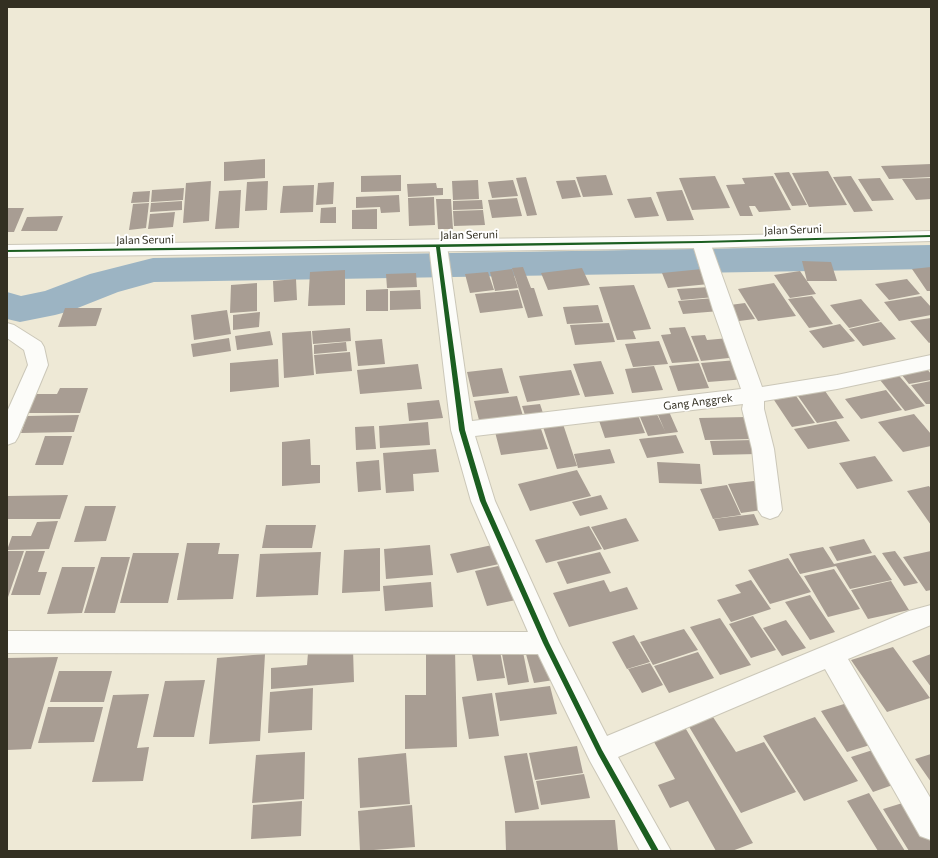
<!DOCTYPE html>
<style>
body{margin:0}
#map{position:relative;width:938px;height:858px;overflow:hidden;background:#eee9d6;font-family:Commissioner,sans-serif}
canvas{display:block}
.frame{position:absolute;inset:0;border:8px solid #333022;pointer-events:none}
</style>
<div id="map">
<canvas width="938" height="858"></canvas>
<div class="frame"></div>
</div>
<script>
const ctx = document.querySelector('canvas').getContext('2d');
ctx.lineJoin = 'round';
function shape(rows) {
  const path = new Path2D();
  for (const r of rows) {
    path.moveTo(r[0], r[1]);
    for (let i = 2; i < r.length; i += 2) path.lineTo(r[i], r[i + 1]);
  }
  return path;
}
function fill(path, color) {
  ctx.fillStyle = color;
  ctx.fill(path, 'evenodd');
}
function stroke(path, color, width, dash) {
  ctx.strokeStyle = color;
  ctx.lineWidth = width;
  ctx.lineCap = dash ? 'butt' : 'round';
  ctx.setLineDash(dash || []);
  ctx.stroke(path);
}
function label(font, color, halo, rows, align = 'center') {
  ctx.font = font + ' Commissioner,sans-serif';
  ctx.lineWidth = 4;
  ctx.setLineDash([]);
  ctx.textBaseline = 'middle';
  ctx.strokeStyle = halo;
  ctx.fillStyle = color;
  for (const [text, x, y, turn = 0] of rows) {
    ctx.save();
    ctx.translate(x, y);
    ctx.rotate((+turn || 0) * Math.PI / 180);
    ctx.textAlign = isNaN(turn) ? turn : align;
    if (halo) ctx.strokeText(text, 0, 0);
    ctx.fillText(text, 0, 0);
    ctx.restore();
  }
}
fill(shape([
 [931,245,931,269,154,282,118,292,70,311,55,315,20,322,7,319,7,292,21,296,45,291,90,274,153,258,931,245]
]), '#9cb4c3');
fill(shape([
 [265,159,265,178,224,181,224,162],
 [931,164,931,177,889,179,881,166],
 [828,171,847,205,809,207,792,173],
 [789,172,807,205,792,206,774,173],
 [401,175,401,191,361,192,361,176],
 [606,175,613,195,583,197,576,177],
 [715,176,730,208,692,210,679,178],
 [773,176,791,210,759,212,755,206,749,206,753,216,740,216,726,185,745,184,742,178],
 [851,176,873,211,854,212,833,177],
 [526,177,537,215,527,216,516,178],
 [880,178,894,200,872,201,858,179],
 [931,178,931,199,916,200,902,179],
 [478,180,479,199,453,200,452,181],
 [513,180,518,196,492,198,488,182],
 [575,180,581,197,562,199,556,181],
 [211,181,209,221,183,223,186,183],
 [268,181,267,210,245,211,247,182],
 [334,182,333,204,316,205,318,183],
 [436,183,437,188,443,188,443,195,408,197,407,184],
 [314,185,313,212,280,213,283,186],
 [184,188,183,200,151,202,152,190],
 [241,190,239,228,215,229,219,191],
 [682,190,694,220,667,221,656,192],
 [150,191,149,202,131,203,133,192],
 [399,195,400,212,381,213,380,207,356,208,356,197],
 [434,197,435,225,409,226,408,198],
 [651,197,659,216,635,218,627,199],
 [517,198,522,216,492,218,488,200],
 [436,199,451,199,453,229,438,229],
 [482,200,483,209,453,210,453,201],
 [182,201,182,210,150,212,151,203],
 [149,203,146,228,129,230,133,204],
 [336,207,336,223,320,223,321,208],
 [7,208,24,208,14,232,7,232],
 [377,209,377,229,352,229,352,210],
 [483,210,485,225,454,226,453,211],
 [175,212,173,227,148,229,150,214],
 [63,216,57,231,21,231,27,217],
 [802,261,831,262,837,281,807,281],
 [523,267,531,288,534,288,543,316,528,318,512,268],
 [931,267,931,291,927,291,912,269],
 [582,268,590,285,548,290,541,273],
 [512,269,518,288,495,291,490,272],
 [702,269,709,284,668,288,662,273],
 [345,270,345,305,308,306,310,272],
 [800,271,816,294,790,298,774,275],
 [488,272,494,290,470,293,465,274],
 [416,273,417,287,387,288,386,274],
 [296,279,297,300,274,302,273,281],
 [907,279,920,294,889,300,875,284],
 [257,283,257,311,230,313,231,285],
 [774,283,796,316,758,321,738,289],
 [634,285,651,329,633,331,636,339,617,340,599,287],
 [710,287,715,297,681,300,677,289],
 [388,289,388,311,366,311,366,290],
 [420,290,421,309,390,310,390,291],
 [518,290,523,308,480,313,475,294],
 [812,296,833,324,809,328,788,299],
 [921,296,931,307,931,315,899,321,884,302],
 [714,298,720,311,683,314,678,301],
 [861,299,880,321,849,328,830,305],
 [745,303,755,319,739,321,730,305],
 [598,305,603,322,567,324,563,307],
 [65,308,102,308,96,326,58,327],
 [227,310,231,334,194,340,191,315],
 [260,312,259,327,233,330,233,315],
 [931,318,931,342,929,343,910,321],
 [881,322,896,339,863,346,849,329],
 [609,323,615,342,575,345,570,325],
 [840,324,855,341,823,348,809,331],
 [685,327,699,361,672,363,661,335,671,334,669,328],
 [350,328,351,341,313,344,312,331],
 [270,331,273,345,237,350,235,336],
 [311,331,314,375,284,378,282,333],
 [705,335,707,340,729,338,738,357,701,361,691,336],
 [229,338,231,351,193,357,191,344],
 [382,339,385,364,358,366,355,341],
 [659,341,668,364,633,367,625,344],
 [346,342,347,351,314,354,314,345],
 [350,352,352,371,316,374,314,355],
 [278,359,279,387,230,392,230,363],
 [737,360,746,379,708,382,701,363],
 [601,361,614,394,585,397,573,364],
 [699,363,709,388,678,391,669,366],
 [418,364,422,389,360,394,357,370],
 [924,365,931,374,931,380,909,384,898,370],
 [654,366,663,390,632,393,625,369],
 [502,368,509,393,473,397,467,372],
 [571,370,580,395,527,402,519,376],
 [895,371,925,406,905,411,876,375],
 [931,381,931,404,926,404,911,385],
 [60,388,88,388,80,413,22,413,30,394,57,394],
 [886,390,902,410,861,419,845,399],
 [825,391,844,418,817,423,798,396],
 [517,396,523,416,479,420,474,401],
 [796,396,815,423,792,427,774,400],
 [439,400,443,418,409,421,407,403],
 [540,404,544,416,526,418,522,406],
 [667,407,678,432,648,436,637,410,654,408,665,431,655,408],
 [636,410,645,433,605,438,597,415],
 [914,414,931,434,931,446,903,452,878,422],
 [79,415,74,432,21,433,27,416],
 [747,417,753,439,705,440,699,418],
 [836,421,850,441,808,449,794,429],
 [428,422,430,445,380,448,379,426],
 [563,424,577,466,557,469,543,427],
 [374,426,376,449,356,450,355,427],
 [540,426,548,449,501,455,495,432],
 [676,435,684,453,647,458,639,439],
 [45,436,72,436,63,465,35,465],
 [310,439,311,465,320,465,320,483,282,486,282,442],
 [753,440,757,454,713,455,710,441],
 [436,449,439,472,413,474,414,491,386,493,383,453],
 [610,449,615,463,578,468,574,454],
 [875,456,893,481,857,489,839,463],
 [379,460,381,490,358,492,356,462],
 [657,462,700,464,702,484,659,483],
 [577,470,591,496,530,511,518,484],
 [754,481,769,509,741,513,728,484],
 [727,485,741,515,713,519,700,489],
 [929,486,931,489,931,525,907,491],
 [68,495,60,519,7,519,7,496],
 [601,495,608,509,580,516,572,502],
 [85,506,116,506,106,541,74,542],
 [754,514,759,525,719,531,714,519],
 [626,518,639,541,604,550,591,527],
 [58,521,49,549,7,550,12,536,31,536,37,522],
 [266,525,316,525,312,548,262,548],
 [589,526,602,549,546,563,535,540],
 [864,539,872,553,837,561,829,547],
 [187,543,220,543,218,554,239,554,233,599,177,600],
 [497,544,504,563,457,573,450,554],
 [430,545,433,575,386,579,384,549],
 [823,547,834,564,875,555,892,580,850,589,836,566,800,574,789,554],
 [380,548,380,591,342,593,344,550],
 [7,551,24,551,7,600],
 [26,551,45,551,38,572,47,572,40,595,11,595],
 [895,551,918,583,904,586,882,553],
 [931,551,931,590,926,591,903,557],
 [321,552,318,595,256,597,260,554],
 [600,552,611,573,567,584,557,562],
 [133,553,179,553,168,603,120,603],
 [101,557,130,557,115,613,84,613],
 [788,558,811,592,770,604,748,570],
 [503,565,516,600,487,606,475,571],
 [62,567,95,567,82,613,47,614],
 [834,569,860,609,828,617,804,576],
 [604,580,610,592,627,587,638,609,569,627,553,593],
 [751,580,771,609,731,622,717,600,741,593,735,585],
 [891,581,909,610,868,619,851,590],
 [431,582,433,607,385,611,383,586],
 [810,595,835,632,810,640,785,602],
 [753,616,776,650,751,658,729,624],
 [720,618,751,665,720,675,690,627],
 [786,620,806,648,782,656,763,628],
 [684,629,698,650,653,665,640,642],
 [634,635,650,662,627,669,612,642],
 [543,644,554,680,534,683,524,647],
 [499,646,505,678,477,681,471,649],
 [522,647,529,682,508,685,501,649],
 [893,647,930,698,887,712,851,660],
 [353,649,354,682,271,689,271,668,307,665,308,653],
 [455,649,457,747,405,749,405,695,426,695,426,650],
 [698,652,714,678,669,693,654,666],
 [265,654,260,741,209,744,217,658],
 [931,654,931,687,912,661],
 [58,657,31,749,7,750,7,658],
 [650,663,663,685,642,693,628,669],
 [59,671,112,671,104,702,50,702],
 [205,680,194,737,153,737,165,681],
 [550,686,557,714,500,721,495,693],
 [313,688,312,730,268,733,270,692],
 [492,693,499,736,469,739,462,697],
 [149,694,137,748,149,747,143,781,92,782,113,695],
 [854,701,880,742,847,752,821,711],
 [48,707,103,707,94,742,38,743],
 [713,717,736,752,764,742,796,792,741,813,688,725],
 [815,717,858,781,804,801,763,736],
 [683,724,753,843,732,851,716,851,688,801,670,808,658,785,675,779,650,735],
 [577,746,583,773,535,780,529,753],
 [882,747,904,781,873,792,851,757],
 [305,752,304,799,252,803,256,755],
 [406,753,410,804,360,808,358,758],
 [527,753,539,809,515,813,504,756],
 [931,754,931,782,915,759],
 [584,774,590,798,541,805,536,781],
 [869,793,905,851,878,851,847,801],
 [302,801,301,836,251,839,253,805],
 [909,801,931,836,931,851,909,851,883,809],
 [412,805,415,847,360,851,358,811],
 [615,820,618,851,506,851,505,821]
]), '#a89d93');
const street = shape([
 [701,236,707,238,710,242,762,387,837,375,931,355,931,369,837,389,764,401,764,409,774,449,782,510,778,516,770,519,762,516,758,510,752,449,742,409,743,404,475,436,495,501,559,642,607,736,909,611,931,605,931,625,848,659,931,799,931,840,920,836,825,669,618,757,671,851,640,851,590,761,538,654,7,653,7,631,528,632,471,501,451,430,429,246,431,242,438,240,445,242,447,246,472,421,741,389,713,310,692,242,695,238,701,236],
 [7,323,14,325,41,342,44,347,48,365,18,437,15,442,7,445,7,412,28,365,24,350,7,338,7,323]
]);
const secondary = shape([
 [931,231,931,241,701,248,7,257,7,245,701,236,931,231]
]);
stroke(street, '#cbc7b8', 2);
stroke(secondary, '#cbc7b8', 2);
fill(street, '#fcfcf9');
fill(secondary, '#fcfcf9');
fill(shape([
 [931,235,931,237,701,243,440,247,465,430,486,501,549,643,602,750,659,851,652,851,598,754,543,643,480,501,459,430,436,247,7,252,7,250,701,241,931,235]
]), '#1b5e20');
label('11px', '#333022', '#fff', [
 ["Jalan Seruni",793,230,-2],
 ["Jalan Seruni",469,235,-1],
 ["Jalan Seruni",145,240,-1],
 ["Gang Anggrek",698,402,-7]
]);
</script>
